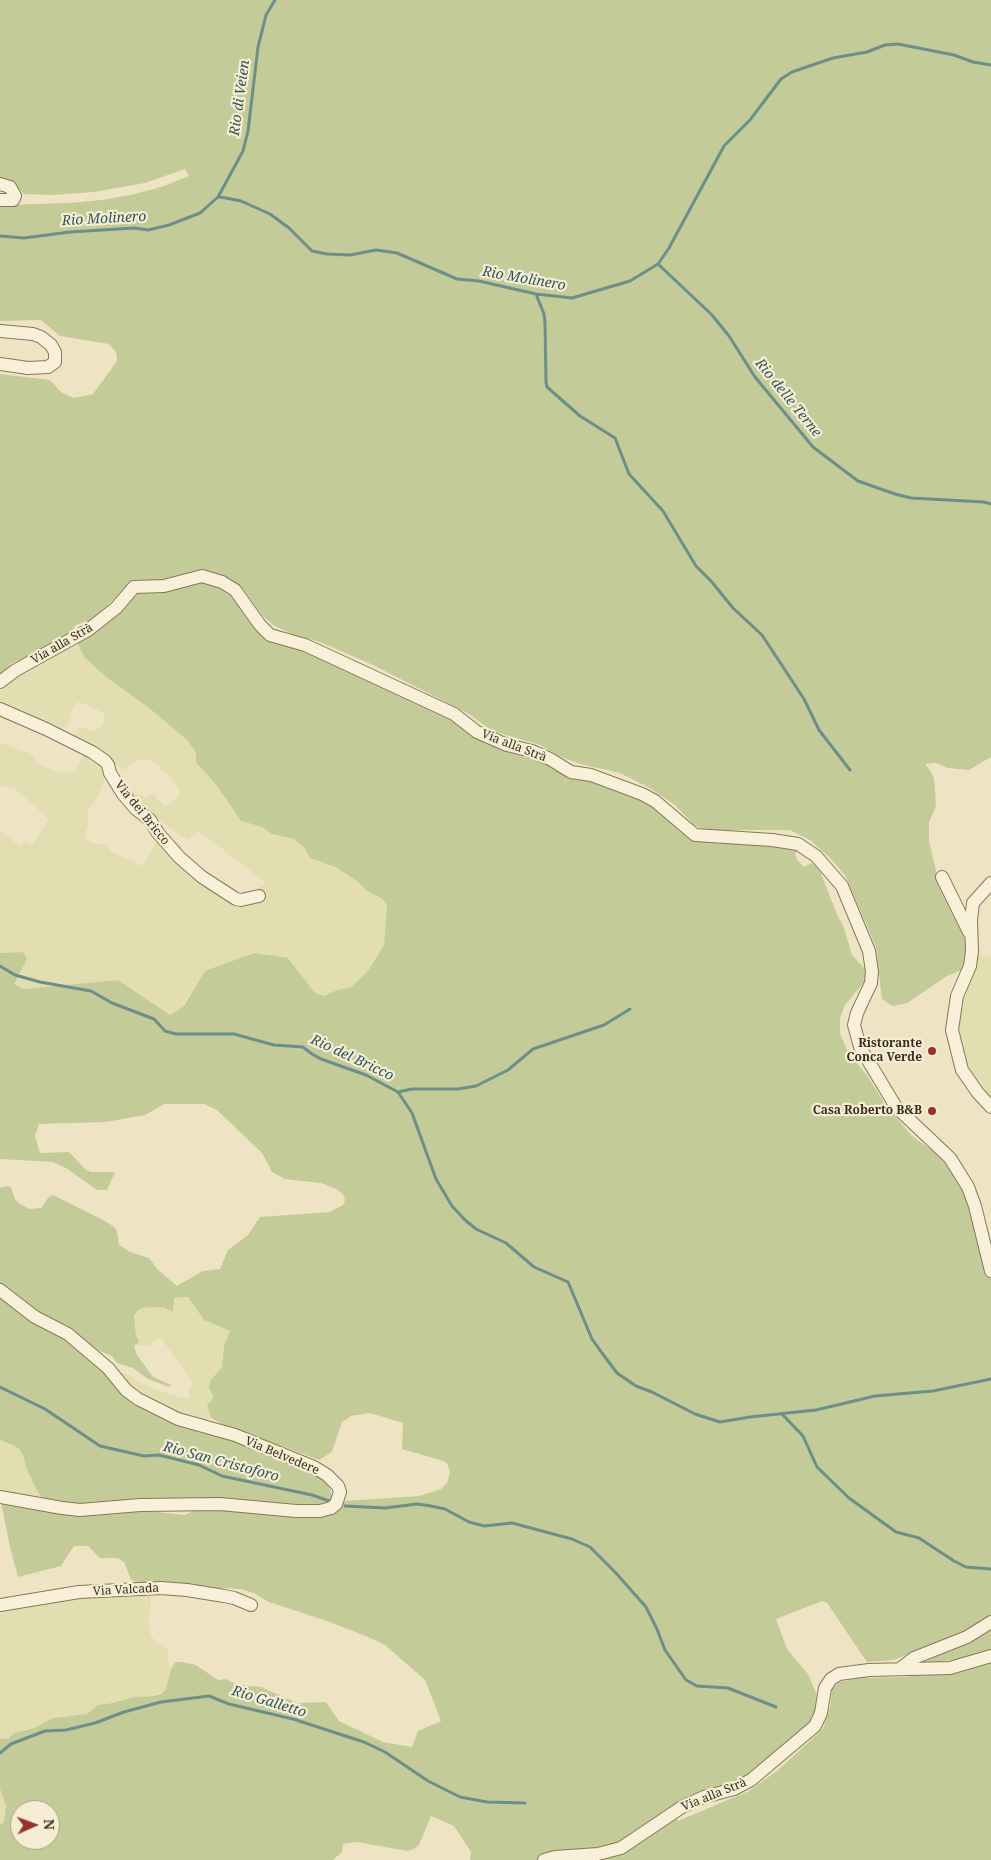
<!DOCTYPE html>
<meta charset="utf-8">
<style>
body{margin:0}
#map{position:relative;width:991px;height:1860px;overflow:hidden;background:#eee4c4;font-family:"Noto Serif",serif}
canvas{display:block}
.north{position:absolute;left:10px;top:1800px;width:50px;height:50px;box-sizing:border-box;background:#f5edd4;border:1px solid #aaa08c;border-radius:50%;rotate:88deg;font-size:14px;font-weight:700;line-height:20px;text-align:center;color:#392d1f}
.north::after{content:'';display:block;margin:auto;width:18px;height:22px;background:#97312b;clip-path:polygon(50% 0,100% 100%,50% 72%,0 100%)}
</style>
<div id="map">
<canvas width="991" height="1860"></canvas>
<div class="north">N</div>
</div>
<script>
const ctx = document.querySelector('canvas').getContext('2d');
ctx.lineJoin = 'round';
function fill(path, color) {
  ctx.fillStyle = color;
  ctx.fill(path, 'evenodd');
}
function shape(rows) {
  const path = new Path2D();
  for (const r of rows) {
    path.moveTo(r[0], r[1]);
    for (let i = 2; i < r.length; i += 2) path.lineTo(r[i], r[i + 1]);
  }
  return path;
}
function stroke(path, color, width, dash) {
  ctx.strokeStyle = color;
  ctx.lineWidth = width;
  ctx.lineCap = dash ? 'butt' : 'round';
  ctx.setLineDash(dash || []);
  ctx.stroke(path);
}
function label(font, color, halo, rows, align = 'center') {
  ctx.font = font + ' "Noto Serif",serif';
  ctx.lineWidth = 4.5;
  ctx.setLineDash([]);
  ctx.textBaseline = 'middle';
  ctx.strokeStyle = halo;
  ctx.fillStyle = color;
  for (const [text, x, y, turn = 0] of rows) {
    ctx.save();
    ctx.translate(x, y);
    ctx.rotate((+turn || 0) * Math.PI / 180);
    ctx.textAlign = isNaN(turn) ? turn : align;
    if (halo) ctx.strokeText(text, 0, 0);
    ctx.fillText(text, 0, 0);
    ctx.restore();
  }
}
fill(shape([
 [77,642,84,657,106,677,149,708,187,740,196,753,196,763,215,783,241,821,262,827,272,834,294,839,304,847,310,858,335,867,357,881,367,891,383,899,387,906,384,945,368,971,350,988,337,990,324,996,315,993,288,958,205,971,183,1006,170,1015,118,980,23,990,14,984,27,959,23,952,0,953,0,831,19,845,25,841,32,845,49,819,14,788,0,786,0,743,29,753,35,756,35,763,61,773,74,772,84,755,95,759,104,769,105,778,98,797,88,811,87,818,89,823,84,838,95,844,108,845,110,851,143,866,156,842,168,835,182,846,181,851,236,894,254,892,266,883,200,832,197,832,187,840,133,801,127,792,130,791,144,797,153,794,164,806,167,806,177,799,180,791,172,778,153,762,147,760,138,760,124,770,122,769,74,737,80,727,92,731,101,727,105,719,103,713,80,702,77,703,73,708,67,726,58,730,0,705,0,689,16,676],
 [979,954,991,957,991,1098,969,1068,957,1031,959,1008],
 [188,1297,204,1320,230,1331,224,1345,222,1367,210,1382,209,1389,213,1395,212,1400,207,1405,211,1418,206,1423,182,1416,139,1397,121,1376,123,1373,126,1373,140,1382,154,1389,183,1398,187,1398,190,1396,188,1389,194,1384,160,1337,149,1345,141,1346,135,1344,139,1342,136,1335,134,1319,138,1310,143,1308,163,1307,173,1311,174,1298],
 [0,1440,15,1446,20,1450,23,1455,26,1467,36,1489,43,1499,0,1494],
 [146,1593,150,1596,151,1605,148,1624,150,1633,155,1641,169,1651,167,1660,171,1669,166,1689,154,1696,133,1697,113,1703,98,1705,87,1714,53,1718,34,1728,21,1731,9,1738,0,1739,0,1609,42,1600],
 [0,1789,6,1806,4,1821,0,1825]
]), '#e3deb2');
fill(shape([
 [0,0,991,0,991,757,969,770,948,768,936,763,925,764,930,770,934,778,936,806,929,823,929,841,937,875,964,931,966,958,962,970,947,976,907,1003,893,1006,889,1004,882,999,876,947,845,875,830,858,810,840,790,830,706,830,694,825,675,805,648,787,620,773,580,764,559,756,540,745,492,731,469,714,373,665,320,642,292,634,273,625,262,615,241,586,214,573,197,570,160,581,135,582,125,588,94,619,76,625,70,635,35,654,12,663,0,675,0,374,50,380,61,392,74,398,93,394,117,361,116,352,109,344,60,336,41,320,0,321,0,205,70,203,101,200,131,195,161,187,189,176,185,169,145,183,94,192,53,195,24,194,13,183,0,178],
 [202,581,215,586,232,597,256,628,530,755,640,798,666,816,729,843,733,844,745,842,802,849,795,853,797,860,804,867,812,863,820,871,836,912,844,928,852,955,867,971,864,982,845,1005,840,1018,840,1034,849,1054,867,1075,884,1103,912,1136,937,1154,955,1174,970,1204,984,1260,991,1279,991,1617,957,1637,893,1660,867,1662,827,1603,822,1601,776,1619,787,1649,808,1674,819,1700,817,1712,807,1727,738,1781,698,1793,674,1807,678,1821,749,1791,778,1770,823,1729,830,1707,832,1689,840,1682,858,1678,904,1677,965,1671,991,1661,991,1860,470,1860,471,1852,454,1826,431,1816,419,1845,414,1849,408,1851,357,1842,343,1844,342,1852,333,1860,0,1860,0,1825,4,1821,6,1806,0,1789,0,1739,9,1738,14,1733,34,1728,53,1718,87,1714,98,1705,113,1703,133,1697,154,1696,161,1694,166,1689,171,1669,175,1662,182,1662,196,1665,218,1680,225,1679,239,1685,261,1687,297,1703,326,1702,339,1721,383,1742,412,1747,418,1731,441,1721,425,1680,385,1645,368,1637,330,1622,269,1602,254,1593,240,1589,142,1584,131,1580,124,1562,118,1558,100,1558,88,1546,74,1546,61,1566,18,1577,10,1547,1,1502,138,1510,185,1515,198,1509,327,1514,344,1501,419,1496,441,1489,447,1483,450,1472,447,1463,443,1461,402,1449,403,1423,370,1413,351,1416,342,1422,332,1452,319,1460,222,1424,211,1418,207,1405,212,1400,213,1396,209,1388,210,1381,222,1367,224,1345,230,1331,204,1320,188,1297,174,1298,173,1312,163,1307,143,1308,138,1310,134,1316,136,1335,139,1342,134,1346,137,1355,153,1377,171,1385,169,1387,148,1379,133,1368,117,1363,112,1356,100,1351,83,1341,73,1329,65,1324,51,1320,20,1301,0,1284,0,1188,6,1186,11,1187,15,1199,20,1204,30,1209,41,1208,48,1198,53,1195,103,1220,113,1226,117,1231,119,1245,130,1252,149,1258,158,1270,177,1286,203,1271,220,1269,228,1250,248,1235,260,1217,330,1212,343,1205,345,1200,343,1194,336,1189,321,1183,285,1179,272,1172,262,1153,217,1110,204,1104,164,1104,145,1115,106,1122,39,1124,35,1136,40,1153,69,1152,86,1170,92,1172,115,1172,107,1190,97,1190,66,1168,53,1162,0,1159,0,953,23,952,27,959,14,984,23,989,118,980,170,1015,184,1006,205,971,254,953,288,958,315,993,324,996,337,990,350,988,368,971,384,945,387,906,383,899,367,891,357,881,335,867,310,858,304,847,294,839,272,834,262,827,241,821,215,783,196,763,196,753,187,740,149,708,106,677,84,657,77,642,134,593],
 [20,1810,50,1810,50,1840,20,1840],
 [0,1296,76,1344,119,1388,218,1433,307,1467,328,1483,333,1499,328,1506,74,1506,43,1499,36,1489,26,1467,23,1455,20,1450,15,1446,0,1440],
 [991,1630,991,1649,976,1655,959,1659,931,1663,926,1662,934,1656,980,1637]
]), '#c3cc98');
stroke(shape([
 [218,197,243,151,248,131,258,47,266,15,275,0],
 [0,236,24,238,70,232,134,228,148,230,169,225,200,213,218,197,226,198,241,201,270,214,289,228,312,251,327,254,350,255,376,250,397,253,457,279,479,281,536,294,572,298,630,281,658,264,669,248,724,146,750,120,781,79,792,72,833,58,867,52,885,45,898,44,954,55,973,62,991,65],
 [658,264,712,315,729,336,755,377,813,447,858,481,895,494,911,498,984,502,991,504],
 [536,294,544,314,545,323,546,382,547,387,580,416,615,438,629,474,663,511,696,566,711,581,733,608,762,635,804,699,819,730,850,770],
 [0,966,15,975,40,982,91,991,112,1003,154,1019,165,1031,176,1034,234,1034,274,1045,303,1047,312,1054,321,1059,366,1075,398,1092,412,1089,458,1089,476,1086,508,1070,533,1049,604,1025,630,1009],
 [398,1092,412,1113,436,1179,452,1206,465,1220,476,1229,506,1243,534,1267,568,1282,592,1339,602,1353,617,1373,636,1386,652,1392,695,1414,720,1422,750,1417,816,1410,875,1396,933,1391,991,1379],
 [0,1387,45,1409,100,1446,144,1456,159,1455,199,1465,222,1476,312,1495,332,1502],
 [782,1414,803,1436,817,1467,849,1498,896,1532,919,1538,954,1561,966,1567,991,1569],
 [345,1506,385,1508,417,1504,431,1506,445,1509,469,1522,484,1526,512,1523,572,1539,590,1547,615,1572,646,1607,657,1629,665,1650,686,1680,697,1686,728,1688,776,1707],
 [0,1753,11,1744,45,1731,66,1730,95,1723,124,1712,161,1702,209,1696,229,1704,293,1719,364,1742,385,1752,428,1781,460,1797,487,1802,525,1803]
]), '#6d8f89', 3);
const street = shape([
 [0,184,10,187,15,196,13,200,0,200],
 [0,331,33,334,41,337,51,345,55,352,55,362,48,367,28,368,0,364],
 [0,682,16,670,88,630,116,608,134,587,164,586,202,576,222,582,235,590,260,625,270,635,305,645,329,656,454,714,477,732,507,745,532,751,550,759,571,772,591,775,642,794,655,801,695,835,772,840,798,844,816,856,842,886,869,951,872,972,871,983,857,1013,854,1025,860,1047,896,1107,950,1158,968,1187,975,1206,991,1271],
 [0,709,46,729,92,752,105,761,108,765,110,773,123,794,136,809,150,820,158,833,179,857,202,877,236,899,241,900,259,896],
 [942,877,969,932],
 [991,883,973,903,971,920,972,951,970,966,957,996,952,1030,962,1070,978,1093,991,1107],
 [0,1290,35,1317,68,1334,108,1368,126,1390,138,1399,178,1419,235,1435,314,1467,327,1475,338,1486,340,1492,336,1504,331,1508,320,1511,296,1511,220,1504,140,1505,80,1510,62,1508,0,1497],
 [0,1605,79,1592,161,1588,187,1590,224,1596,234,1598,251,1605],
 [901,1668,914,1658,967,1637,991,1622],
 [544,1860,555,1857,598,1854,621,1848,682,1807,704,1797,734,1789,751,1780,815,1726,821,1713,825,1688,831,1679,839,1674,869,1670,950,1668,991,1656]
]);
stroke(street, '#88765b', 14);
stroke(street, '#f8f0d8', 12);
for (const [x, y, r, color] of [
 [932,1051,5,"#97312b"],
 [932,1111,5,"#97312b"]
]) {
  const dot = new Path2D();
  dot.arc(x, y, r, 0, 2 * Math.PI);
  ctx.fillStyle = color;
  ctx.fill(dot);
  stroke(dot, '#f5edd4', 2);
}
label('12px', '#392d1f', '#f5edd4', [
 ["Via alla Strà",62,644,-30],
 ["Via alla Strà",514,746,21],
 ["Via dei Bricco",142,813,51],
 ["Via Belvedere",282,1456,23],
 ["Via Valcada",126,1590,-3],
 ["Via alla Strà",714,1795,-22]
]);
label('bold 12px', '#392d1f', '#f5edd4', [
 ["Ristorante",922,1044],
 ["Conca Verde",922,1058],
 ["Casa Roberto B&B",922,1111]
], 'right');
label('italic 14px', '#2e5858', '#f5edd4', [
 ["Rio di Veien",240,98,-82],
 ["Rio Molinero",104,219,-3],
 ["Rio Molinero",524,279,10],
 ["Rio delle Terne",788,398,51],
 ["Rio del Bricco",352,1058,25],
 ["Rio San Cristoforo",221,1462,15],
 ["Rio Galletto",269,1702,17]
]);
</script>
